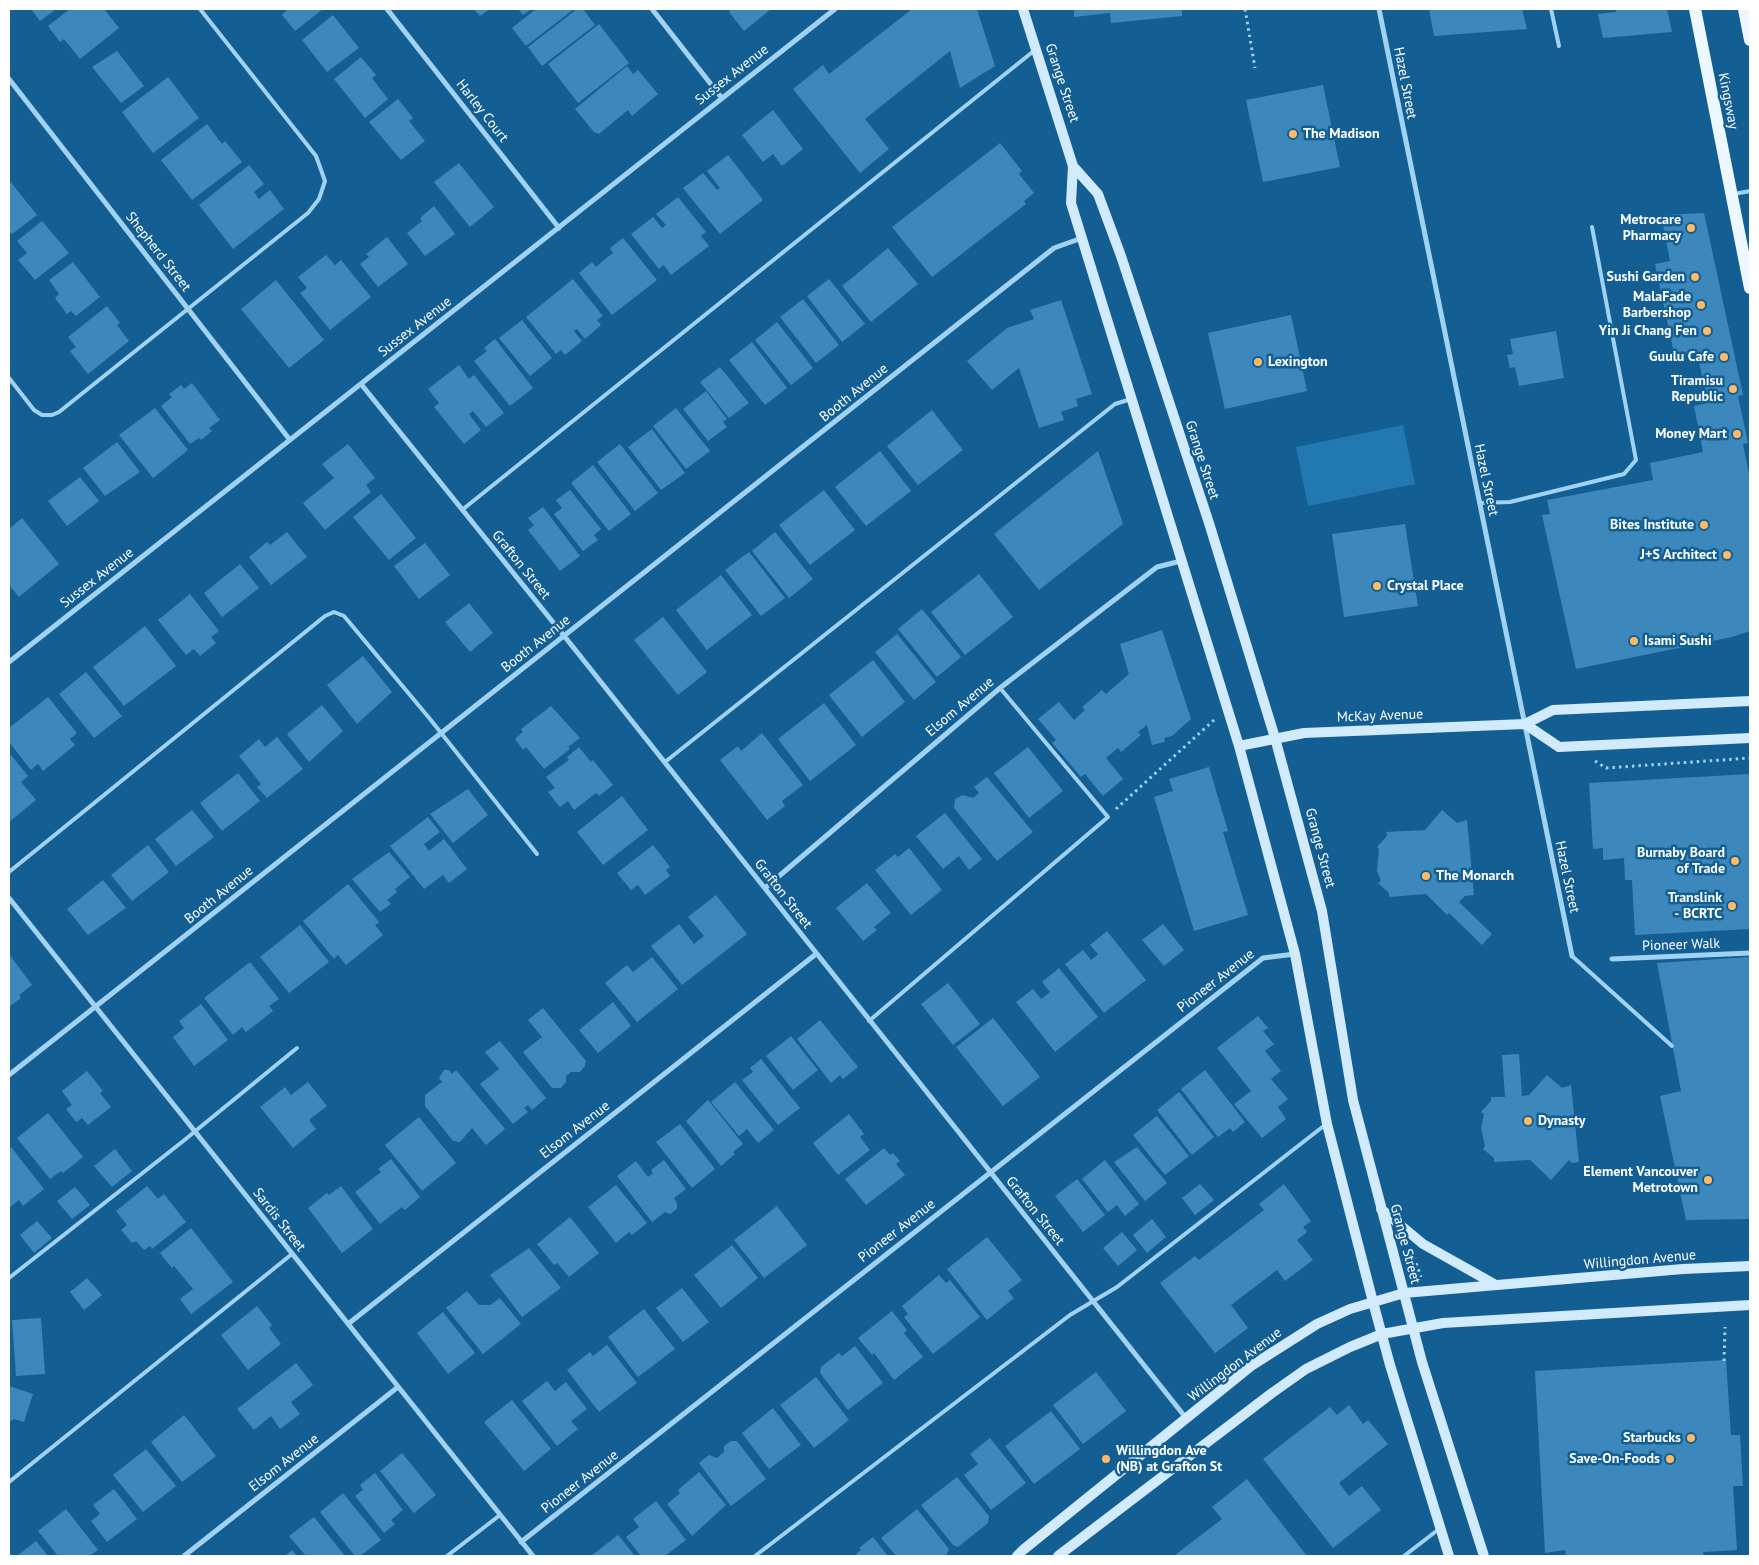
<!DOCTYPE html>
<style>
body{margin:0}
#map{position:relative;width:1759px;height:1565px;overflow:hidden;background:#135f93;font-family:"PT Sans",sans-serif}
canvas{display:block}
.frame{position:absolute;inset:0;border:10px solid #fff;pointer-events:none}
</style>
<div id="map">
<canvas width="1759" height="1565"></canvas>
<div class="frame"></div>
</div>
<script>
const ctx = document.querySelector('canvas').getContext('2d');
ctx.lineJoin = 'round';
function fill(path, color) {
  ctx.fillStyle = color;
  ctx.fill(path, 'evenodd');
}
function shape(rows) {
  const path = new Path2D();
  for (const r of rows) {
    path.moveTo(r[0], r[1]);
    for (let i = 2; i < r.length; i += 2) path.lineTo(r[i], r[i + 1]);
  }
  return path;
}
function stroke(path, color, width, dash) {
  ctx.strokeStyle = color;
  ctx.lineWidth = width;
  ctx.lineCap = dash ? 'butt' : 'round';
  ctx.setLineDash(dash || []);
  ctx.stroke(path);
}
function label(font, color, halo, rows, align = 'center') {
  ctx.font = font + ' "PT Sans",sans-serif';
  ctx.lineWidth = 5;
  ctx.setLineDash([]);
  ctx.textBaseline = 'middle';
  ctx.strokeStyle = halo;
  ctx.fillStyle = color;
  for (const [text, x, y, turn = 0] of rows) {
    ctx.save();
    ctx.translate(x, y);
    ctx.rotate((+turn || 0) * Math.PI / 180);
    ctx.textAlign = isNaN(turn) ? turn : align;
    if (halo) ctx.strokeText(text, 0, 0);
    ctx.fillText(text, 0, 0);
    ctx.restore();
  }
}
fill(shape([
 [1403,425,1415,484,1308,506,1296,447]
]), '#2278b1');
fill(shape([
 [31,9,56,9,40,21],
 [70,9,104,9,119,28,80,59,64,39,60,42,48,26],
 [288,9,323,9,295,31,282,15],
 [474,9,490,9,480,16],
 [518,9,532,9,523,15],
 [536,9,574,9,526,46,512,28],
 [577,9,583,9,595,25,542,66,528,47],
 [732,9,771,9,744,31,729,12],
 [912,9,977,9,995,66,960,88,950,51,865,119,889,149,860,173,793,89,823,65,829,74],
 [1074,9,1182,9,1182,16,1111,23,1110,13,1074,17],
 [1429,9,1522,9,1527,29,1434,36],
 [1616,9,1667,9,1672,32,1603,38,1598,14,1616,12],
 [333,15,359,48,327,72,302,40],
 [599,24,629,63,578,103,548,64],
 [117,51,144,86,121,103,92,67],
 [361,57,376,75,372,78,388,99,365,118,334,79],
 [627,66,633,74,638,70,658,94,632,116,628,110,599,134,594,132,575,109],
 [168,77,199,118,153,153,122,112],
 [1323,85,1340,167,1263,182,1246,100],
 [398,99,413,118,409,121,425,141,401,160,369,122],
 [773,110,803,149,782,166,773,154,763,162,742,135],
 [207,124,222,144,225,141,242,162,192,200,161,160],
 [1000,143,1022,171,1019,174,1034,193,1024,201,1026,204,932,277,892,227],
 [728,155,763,200,720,234,683,188,703,173,717,190,718,189,720,188,707,171],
 [459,163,494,207,470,227,434,182],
 [249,165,264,184,254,192,259,199,270,190,284,209,233,249,199,205],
 [9,180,37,215,12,234,9,231],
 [678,197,706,232,701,236,709,246,671,275,664,265,659,269,631,234,653,217,662,228,666,225,656,214],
 [434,206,455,234,425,256,407,233,422,221,420,218],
 [1704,213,1743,395,1738,396,1748,443,1743,444,1750,479,1750,631,1732,637,1576,669,1542,515,1550,514,1547,500,1653,480,1650,463,1703,452,1694,406,1708,403,1697,353,1675,358,1655,264,1670,261,1661,215],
 [42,221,69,253,35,280,18,260,27,253,17,241],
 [387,237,408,264,378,287,360,264,369,257,366,254],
 [623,238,657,280,612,315,579,273,592,262,596,267,605,259,613,253,610,248],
 [888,248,918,284,871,322,842,286],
 [326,255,335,265,341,260,371,297,330,330,300,293,307,288,298,277],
 [73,262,100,297,76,316,71,311,67,314,55,298,59,294,49,280],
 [573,279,603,316,597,320,601,325,585,339,577,329,574,331,582,341,565,355,561,350,556,354,526,317],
 [829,279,865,324,842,342,807,296],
 [276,280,324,340,289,368,241,309],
 [803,299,839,345,816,363,780,317],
 [1061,300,1092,394,1076,399,1078,406,1061,412,1064,420,1039,428,1019,368,992,390,967,361,1007,328,1034,319,1030,310],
 [107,306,120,323,117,325,129,341,88,374,70,351,76,347,68,337],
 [1291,315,1307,391,1225,409,1208,333],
 [522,320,552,358,530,376,499,338],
 [777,322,813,368,791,385,755,340],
 [1556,331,1564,378,1519,386,1515,367,1510,368,1507,355,1513,354,1510,339],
 [495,339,533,388,510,406,474,361,487,351,484,348],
 [752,342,787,388,765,405,729,360],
 [459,365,469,379,474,375,504,413,486,427,473,411,469,414,481,430,464,444,434,407,439,403,428,389],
 [720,367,749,403,729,418,700,382],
 [192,383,220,420,209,428,212,431,201,440,199,438,190,444,161,406,172,397,169,394,181,385,184,389],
 [706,391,727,419,723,422,727,427,708,441,683,409],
 [155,408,188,450,153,478,119,435],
 [676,408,710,451,686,469,653,426],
 [932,410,963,450,918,485,887,446],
 [652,429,685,473,661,490,628,447],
 [117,442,140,472,105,496,83,468],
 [348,444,375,478,366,485,371,492,325,530,303,503,334,478,322,464],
 [620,444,658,493,635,511,597,462],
 [880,451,911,491,866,526,835,487],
 [1098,451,1123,524,1039,590,994,534],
 [593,465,631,514,609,531,571,483],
 [80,477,99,501,67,526,48,501],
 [570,490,601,529,594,535,598,540,583,551,554,514,562,508,556,500],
 [824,490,855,530,810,565,779,525],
 [381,494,416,538,389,560,353,517],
 [543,507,580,556,560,571,528,530,534,525,528,518],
 [22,518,59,564,19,597,9,585,9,529],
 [1405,524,1418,606,1344,617,1332,534],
 [287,532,307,557,271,585,249,557,267,542,270,545],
 [775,532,813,579,789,598,752,551],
 [425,543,450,575,419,599,394,566],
 [749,552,785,598,761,616,725,570],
 [240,564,259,588,222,617,204,593],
 [979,574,1013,617,965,655,931,612],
 [721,575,752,615,707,650,676,610],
 [190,594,219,631,211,637,216,643,200,656,194,649,186,655,158,620],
 [469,603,493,633,470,652,445,622],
 [922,609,961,657,937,677,898,629],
 [663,617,707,672,678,695,634,640],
 [145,626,176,666,124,706,93,667],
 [1162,630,1191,719,1172,736,1164,738,1165,742,1152,745,1147,725,1138,732,1141,735,1121,752,1118,748,1106,758,1123,779,1103,796,1085,774,1081,777,1052,743,1056,740,1038,719,1059,702,1074,720,1085,710,1082,707,1102,690,1106,694,1129,674,1120,644],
 [897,634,936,682,914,700,875,652],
 [363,656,392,692,357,724,327,685],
 [873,660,905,702,862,737,829,695],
 [86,672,122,716,94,738,59,694],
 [48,697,77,733,70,739,75,745,43,771,38,764,31,770,9,742,9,728],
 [824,703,856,745,810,781,778,739],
 [322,705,343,731,309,762,287,734],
 [551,706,580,738,568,747,570,749,544,769,526,747,523,750,515,739,523,732,521,729],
 [762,733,803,785,782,801,785,806,767,820,720,760,738,746,741,751],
 [277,737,303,769,267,798,257,787,261,784,239,756,259,739,265,747],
 [579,747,591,762,593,760,613,785,599,796,596,793,574,810,568,801,560,807,548,792,555,788,546,777,569,760,567,757],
 [1028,747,1063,791,1029,818,994,773],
 [11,755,28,776,21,782,36,800,9,822,9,757],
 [1209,767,1228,831,1223,832,1248,915,1194,931,1154,797,1173,791,1169,779],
 [238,773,260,801,222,831,200,803],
 [1750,774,1750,929,1635,935,1632,880,1625,880,1624,858,1603,860,1603,848,1593,849,1589,783],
 [987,777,1033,832,997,861,954,808,955,799,963,795,973,798,979,793,974,787],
 [468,789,488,815,453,843,430,814],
 [622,796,648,830,603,865,577,832],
 [192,810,214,837,176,866,155,839],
 [1442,810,1457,823,1467,820,1474,895,1465,896,1459,902,1492,934,1482,945,1449,913,1447,915,1426,894,1389,897,1389,893,1378,883,1381,881,1377,871,1379,849,1377,847,1387,836,1386,832,1425,830],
 [945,813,982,859,969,870,959,856,943,869,916,836],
 [428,817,440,832,424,844,429,851,444,839,467,869,449,883,443,875,424,889,390,846],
 [148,845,169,872,132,901,111,875],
 [653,845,670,867,666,870,670,876,645,895,638,885,631,890,617,873],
 [909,848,942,890,911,915,875,870,895,854,898,857],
 [389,852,410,877,395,889,397,892,387,900,391,904,380,912,352,879],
 [103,880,126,908,88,935,67,909],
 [867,883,891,913,874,927,877,930,863,941,836,908],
 [348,884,379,922,375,925,383,935,346,965,338,955,334,959,303,921],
 [716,895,747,934,682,985,651,946,679,924,694,944,704,936,688,917],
 [1163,924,1184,950,1164,966,1142,940],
 [300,925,329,962,289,993,260,957],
 [1107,931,1146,980,1104,1013,1065,964,1083,950,1091,960,1094,958,1098,954,1090,945],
 [9,954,32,985,19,995,21,998,9,1007],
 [652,957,678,989,637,1022,605,983,627,965,633,972],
 [1750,957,1750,1219,1686,1220,1660,1096,1681,1091,1657,963],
 [250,962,279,999,269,1006,273,1011,259,1022,246,1032,242,1027,233,1035,204,998],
 [1059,968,1098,1017,1055,1052,1016,1002,1033,989,1041,999,1045,996,1050,992,1042,982],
 [948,983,980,1024,953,1045,921,1004],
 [613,1002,631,1026,598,1053,579,1030],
 [201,1004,228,1040,194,1066,173,1037,184,1028,179,1021],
 [543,1008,586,1061,585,1066,580,1072,571,1072,566,1076,566,1082,561,1088,552,1088,523,1052,542,1037,528,1020],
 [1258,1016,1268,1028,1263,1031,1274,1044,1265,1051,1281,1071,1271,1079,1288,1099,1278,1107,1286,1119,1262,1138,1234,1104,1251,1091,1217,1048],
 [993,1018,1040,1077,1003,1106,956,1047],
 [820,1020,858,1067,843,1079,840,1075,831,1083,797,1039],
 [791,1036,818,1070,793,1090,766,1056],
 [500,1041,546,1098,532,1110,528,1105,524,1108,528,1112,513,1124,480,1084,499,1069,485,1052],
 [1519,1054,1522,1096,1529,1095,1547,1075,1562,1088,1571,1085,1579,1162,1572,1163,1569,1160,1551,1180,1530,1160,1494,1162,1494,1158,1483,1149,1485,1146,1481,1128,1484,1114,1481,1112,1491,1101,1491,1097,1505,1097,1502,1055],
 [761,1059,800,1108,778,1125,742,1080,753,1072,750,1068],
 [444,1070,449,1070,452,1074,456,1070,505,1129,486,1145,472,1128,460,1142,453,1141,425,1106,425,1095,442,1082,439,1078],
 [1205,1070,1245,1122,1233,1132,1230,1128,1218,1137,1181,1089],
 [87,1071,103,1091,100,1093,111,1107,88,1125,82,1118,76,1122,66,1109,72,1105,62,1091],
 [308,1082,327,1106,309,1120,316,1129,293,1148,260,1107,285,1087,291,1095],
 [735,1082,774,1130,758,1143,747,1129,739,1136,711,1102],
 [1179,1092,1214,1137,1192,1155,1157,1110],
 [708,1100,743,1144,733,1152,735,1154,721,1166,686,1121],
 [48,1113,83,1157,63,1173,61,1171,50,1179,17,1138],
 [849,1114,864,1134,860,1137,870,1150,838,1175,813,1143],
 [1157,1116,1189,1156,1165,1175,1133,1135],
 [419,1117,456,1163,422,1191,385,1145],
 [680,1124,715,1169,692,1188,656,1142],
 [11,1147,44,1189,23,1206,19,1200,9,1208,9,1149],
 [1137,1147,1167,1183,1145,1201,1114,1162],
 [884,1148,890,1155,893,1153,900,1161,896,1164,905,1175,866,1205,845,1179],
 [115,1149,132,1171,112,1187,94,1166],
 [391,1159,420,1197,405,1210,402,1207,380,1224,355,1192,381,1172,378,1169],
 [664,1160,686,1189,674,1198,677,1203,677,1209,670,1214,665,1212,652,1222,617,1176,636,1161,648,1177,653,1173,651,1170],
 [1105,1160,1139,1204,1125,1216,1117,1205,1108,1212,1082,1179],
 [1077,1179,1105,1215,1083,1232,1055,1196],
 [1200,1184,1214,1200,1195,1215,1182,1198],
 [1284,1184,1311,1221,1303,1227,1307,1232,1297,1240,1313,1260,1285,1281,1277,1270,1231,1305,1248,1328,1215,1353,1160,1283,1195,1256,1199,1260,1264,1210,1259,1204],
 [616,1185,647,1223,632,1235,629,1232,616,1243,588,1207],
 [147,1186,158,1199,164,1194,186,1222,152,1249,150,1246,144,1250,136,1241,132,1243,121,1230,127,1225,116,1211],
 [341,1186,373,1229,342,1253,308,1208,327,1193,329,1195],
 [75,1187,90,1205,72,1219,57,1201],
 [777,1206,807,1245,764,1278,734,1240],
 [570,1217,599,1253,569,1277,557,1263,554,1265,537,1244],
 [1152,1219,1166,1237,1147,1253,1133,1235],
 [37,1221,52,1238,34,1253,20,1235],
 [191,1228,233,1282,191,1314,180,1299,193,1289,174,1266,172,1268,160,1253],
 [1122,1232,1137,1250,1118,1266,1103,1248],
 [987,1237,1022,1280,1008,1291,1014,1298,987,1320,947,1269],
 [732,1245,758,1278,721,1308,694,1275],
 [529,1248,561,1288,522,1317,490,1275],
 [939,1275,946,1283,950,1280,980,1317,933,1354,904,1317,908,1314,902,1306],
 [87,1278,102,1295,84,1310,70,1292],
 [682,1288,709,1322,683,1342,656,1308],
 [467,1291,479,1305,490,1305,500,1298,521,1324,483,1354,446,1308],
 [257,1306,272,1325,269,1328,281,1344,248,1370,221,1335],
 [644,1309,675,1349,638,1377,608,1337],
 [892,1311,907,1330,904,1333,923,1357,894,1380,874,1353,872,1355,858,1338],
 [443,1312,475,1353,448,1374,417,1333],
 [41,1318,45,1374,16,1376,12,1320],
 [607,1345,637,1383,599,1412,567,1370,590,1352,593,1356],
 [855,1346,883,1383,848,1410,820,1373,821,1367,839,1353,842,1356],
 [1726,1360,1731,1435,1740,1435,1743,1486,1733,1486,1737,1550,1703,1552,1704,1556,1566,1556,1565,1550,1545,1553,1535,1371],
 [296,1363,313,1385,291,1402,300,1414,280,1429,271,1416,254,1430,237,1409],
 [1096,1372,1126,1411,1083,1444,1053,1405],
 [816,1377,849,1420,814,1448,780,1405],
 [547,1381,555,1391,566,1382,587,1409,571,1421,578,1429,557,1446,522,1401],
 [9,1386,33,1394,24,1422,14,1419,9,1422],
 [512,1400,551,1449,524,1471,484,1422],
 [1349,1405,1363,1424,1368,1420,1388,1444,1339,1483,1349,1496,1362,1486,1381,1510,1333,1548,1263,1459,1330,1407,1337,1415],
 [773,1408,801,1445,769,1469,742,1433],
 [1051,1411,1080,1449,1034,1484,1005,1446],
 [184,1415,216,1456,182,1482,151,1442],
 [990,1438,1026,1483,991,1510,964,1475,978,1464,970,1454],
 [731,1441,737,1441,766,1479,731,1506,699,1463,709,1455,717,1458,724,1452,724,1446],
 [146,1449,176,1486,143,1512,113,1475],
 [402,1453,436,1495,414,1513,380,1471],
 [699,1472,726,1505,692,1536,667,1504,680,1493,678,1490],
 [375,1473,403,1510,391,1520,395,1524,384,1533,355,1496,363,1490,360,1485],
 [957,1477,989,1516,988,1523,958,1547,953,1545,921,1505],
 [1247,1479,1307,1556,1177,1556,1175,1555,1222,1519,1212,1507],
 [114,1489,137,1519,107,1542,91,1521,100,1514,93,1505],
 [343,1493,381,1540,360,1556,355,1556,320,1512],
 [656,1501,686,1540,665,1556,641,1556,626,1537,639,1527,633,1519],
 [66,1509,98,1550,89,1556,58,1556,38,1531],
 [917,1509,949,1549,946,1556,896,1556,881,1538],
 [314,1517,345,1556,306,1556,289,1536],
 [618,1535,635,1556,591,1556],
 [873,1537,888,1556,854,1556,861,1550,859,1548],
 [36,1541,48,1556,17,1556],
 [292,1550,297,1556,285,1556]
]), '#3c88bc');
stroke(shape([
 [1245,9,1255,68],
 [1595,761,1606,768,1750,758],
 [1116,809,1214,720],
 [1414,1257,1421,1277],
 [1724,1361,1725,1327]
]), '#a2d2f2', 3, [2.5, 4]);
stroke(shape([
 [1551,9,1559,46],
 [1734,194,1750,191],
 [9,378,34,410,42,415,52,415,59,412,308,213,319,199,325,181,316,156,200,9],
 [1480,503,1510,502,1624,474,1636,460,1592,227],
 [462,510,1035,50],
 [665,762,1115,404,1131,399],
 [9,872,325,616,334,612,344,616,430,719,537,854],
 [1572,956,1672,1046],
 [869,1021,1108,817,1000,688],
 [9,1278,182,1142,297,1048],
 [9,1482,292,1254],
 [447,1556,500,1515],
 [755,1556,1070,1315,1117,1287,1325,1125],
 [1404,1556,1439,1529]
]), '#a2d2f2', 4);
stroke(shape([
 [387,9,559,228],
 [652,9,721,97],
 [1379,9,1572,956],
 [9,79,290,440],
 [361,384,577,652,1186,1418],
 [9,662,835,9],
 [765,888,1000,688,1157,567,1181,561],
 [9,898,533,1556],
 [1612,959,1750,953],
 [9,1075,1054,248,1082,238],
 [348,1324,816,954],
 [521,1542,1263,958,1295,954],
 [184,1556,398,1387]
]), '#a2d2f2', 5);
stroke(shape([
 [1023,9,1073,166,1071,203,1239,746,1295,954,1327,1124,1373,1302,1390,1365,1449,1556],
 [1073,166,1098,194,1121,256,1209,523,1275,738,1322,911,1353,1100,1422,1362,1484,1556],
 [1525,724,1559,747,1750,738],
 [1239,746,1304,733,1525,724,1553,710,1750,701],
 [1381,1209,1423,1244,1496,1285],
 [1017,1556,1023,1550,1251,1366,1317,1324,1350,1309,1404,1293,1683,1269,1750,1266],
 [1058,1556,1272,1393,1306,1369,1350,1347,1382,1334,1443,1323,1750,1305]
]), '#d1eafc', 10);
stroke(shape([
 [1695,9,1750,288],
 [1744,9,1750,40]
]), '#edf7ff', 12);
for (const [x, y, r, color] of [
 [1293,134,5,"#ffba63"],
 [1691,228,5,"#ffba63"],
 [1695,277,5,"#ffba63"],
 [1701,305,5,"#ffba63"],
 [1707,331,5,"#ffba63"],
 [1724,357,5,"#ffba63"],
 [1258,362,5,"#ffba63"],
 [1733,389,5,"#ffba63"],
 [1737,434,5,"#ffba63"],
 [1704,525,5,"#ffba63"],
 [1727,555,5,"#ffba63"],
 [1377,586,5,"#ffba63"],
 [1634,641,5,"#ffba63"],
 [1735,861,5,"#ffba63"],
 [1426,876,5,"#ffba63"],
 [1732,906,5,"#ffba63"],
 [1528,1121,5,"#ffba63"],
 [1708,1180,5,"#ffba63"],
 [1691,1438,5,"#ffba63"],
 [1106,1459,5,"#ffba63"],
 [1670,1459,5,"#ffba63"]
]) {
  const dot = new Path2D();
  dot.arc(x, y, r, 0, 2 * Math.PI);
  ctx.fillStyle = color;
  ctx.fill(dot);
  stroke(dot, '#135f93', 2);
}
label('14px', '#fff', '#135f93', [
 ["Sussex Avenue",732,75,-38],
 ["Grange Street",1062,83,72],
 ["Hazel Street",1405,83,79],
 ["Kingsway",1728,101,79],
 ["Harley Court",482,111,52],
 ["Shepherd Street",158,252,52],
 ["Sussex Avenue",415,327,-38],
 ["Booth Avenue",854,393,-39],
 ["Grange Street",1202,460,72],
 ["Hazel Street",1486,480,78],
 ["Grafton Street",521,565,51],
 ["Sussex Avenue",97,578,-38],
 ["Booth Avenue",536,644,-38],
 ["Elsom Avenue",960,707,-40],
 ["McKay Avenue",1380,716,-2],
 ["Grange Street",1320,848,75],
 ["Hazel Street",1567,877,78],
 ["Grafton Street",783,894,52],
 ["Booth Avenue",219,895,-39],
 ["Pioneer Walk",1681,945,-2],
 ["Pioneer Avenue",1216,981,-38],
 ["Elsom Avenue",575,1130,-38],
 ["Grafton Street",1035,1211,51],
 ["Sardis Street",279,1220,52],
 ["Pioneer Avenue",897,1231,-38],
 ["Grange Street",1405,1244,75],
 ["Willingdon Avenue",1640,1260,-5],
 ["Willingdon Avenue",1235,1365,-37],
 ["Elsom Avenue",284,1463,-38],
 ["Pioneer Avenue",580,1482,-38]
]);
label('bold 14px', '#fff', '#135f93', [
 ["The Madison",1303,134,"left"],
 ["Metrocare",1681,220],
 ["Pharmacy",1681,236],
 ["Sushi Garden",1685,277],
 ["MalaFade",1691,297],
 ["Barbershop",1691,313],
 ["Yin Ji Chang Fen",1697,331],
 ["Guulu Cafe",1714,357],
 ["Lexington",1268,362,"left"],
 ["Tiramisu",1723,381],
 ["Republic",1723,397],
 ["Money Mart",1727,434],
 ["Bites Institute",1694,525],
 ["J+S Architect",1717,555],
 ["Crystal Place",1387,586,"left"],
 ["Isami Sushi",1644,641,"left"],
 ["Burnaby Board",1725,853],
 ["of Trade",1725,869],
 ["The Monarch",1436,876,"left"],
 ["Translink",1722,898],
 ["- BCRTC",1722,914],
 ["Dynasty",1538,1121,"left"],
 ["Element Vancouver",1698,1172],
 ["Metrotown",1698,1188],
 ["Starbucks",1681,1438],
 ["Willingdon Ave",1116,1451,"left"],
 ["(NB) at Grafton St",1116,1467,"left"],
 ["Save-On-Foods",1660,1459]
], 'right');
</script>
